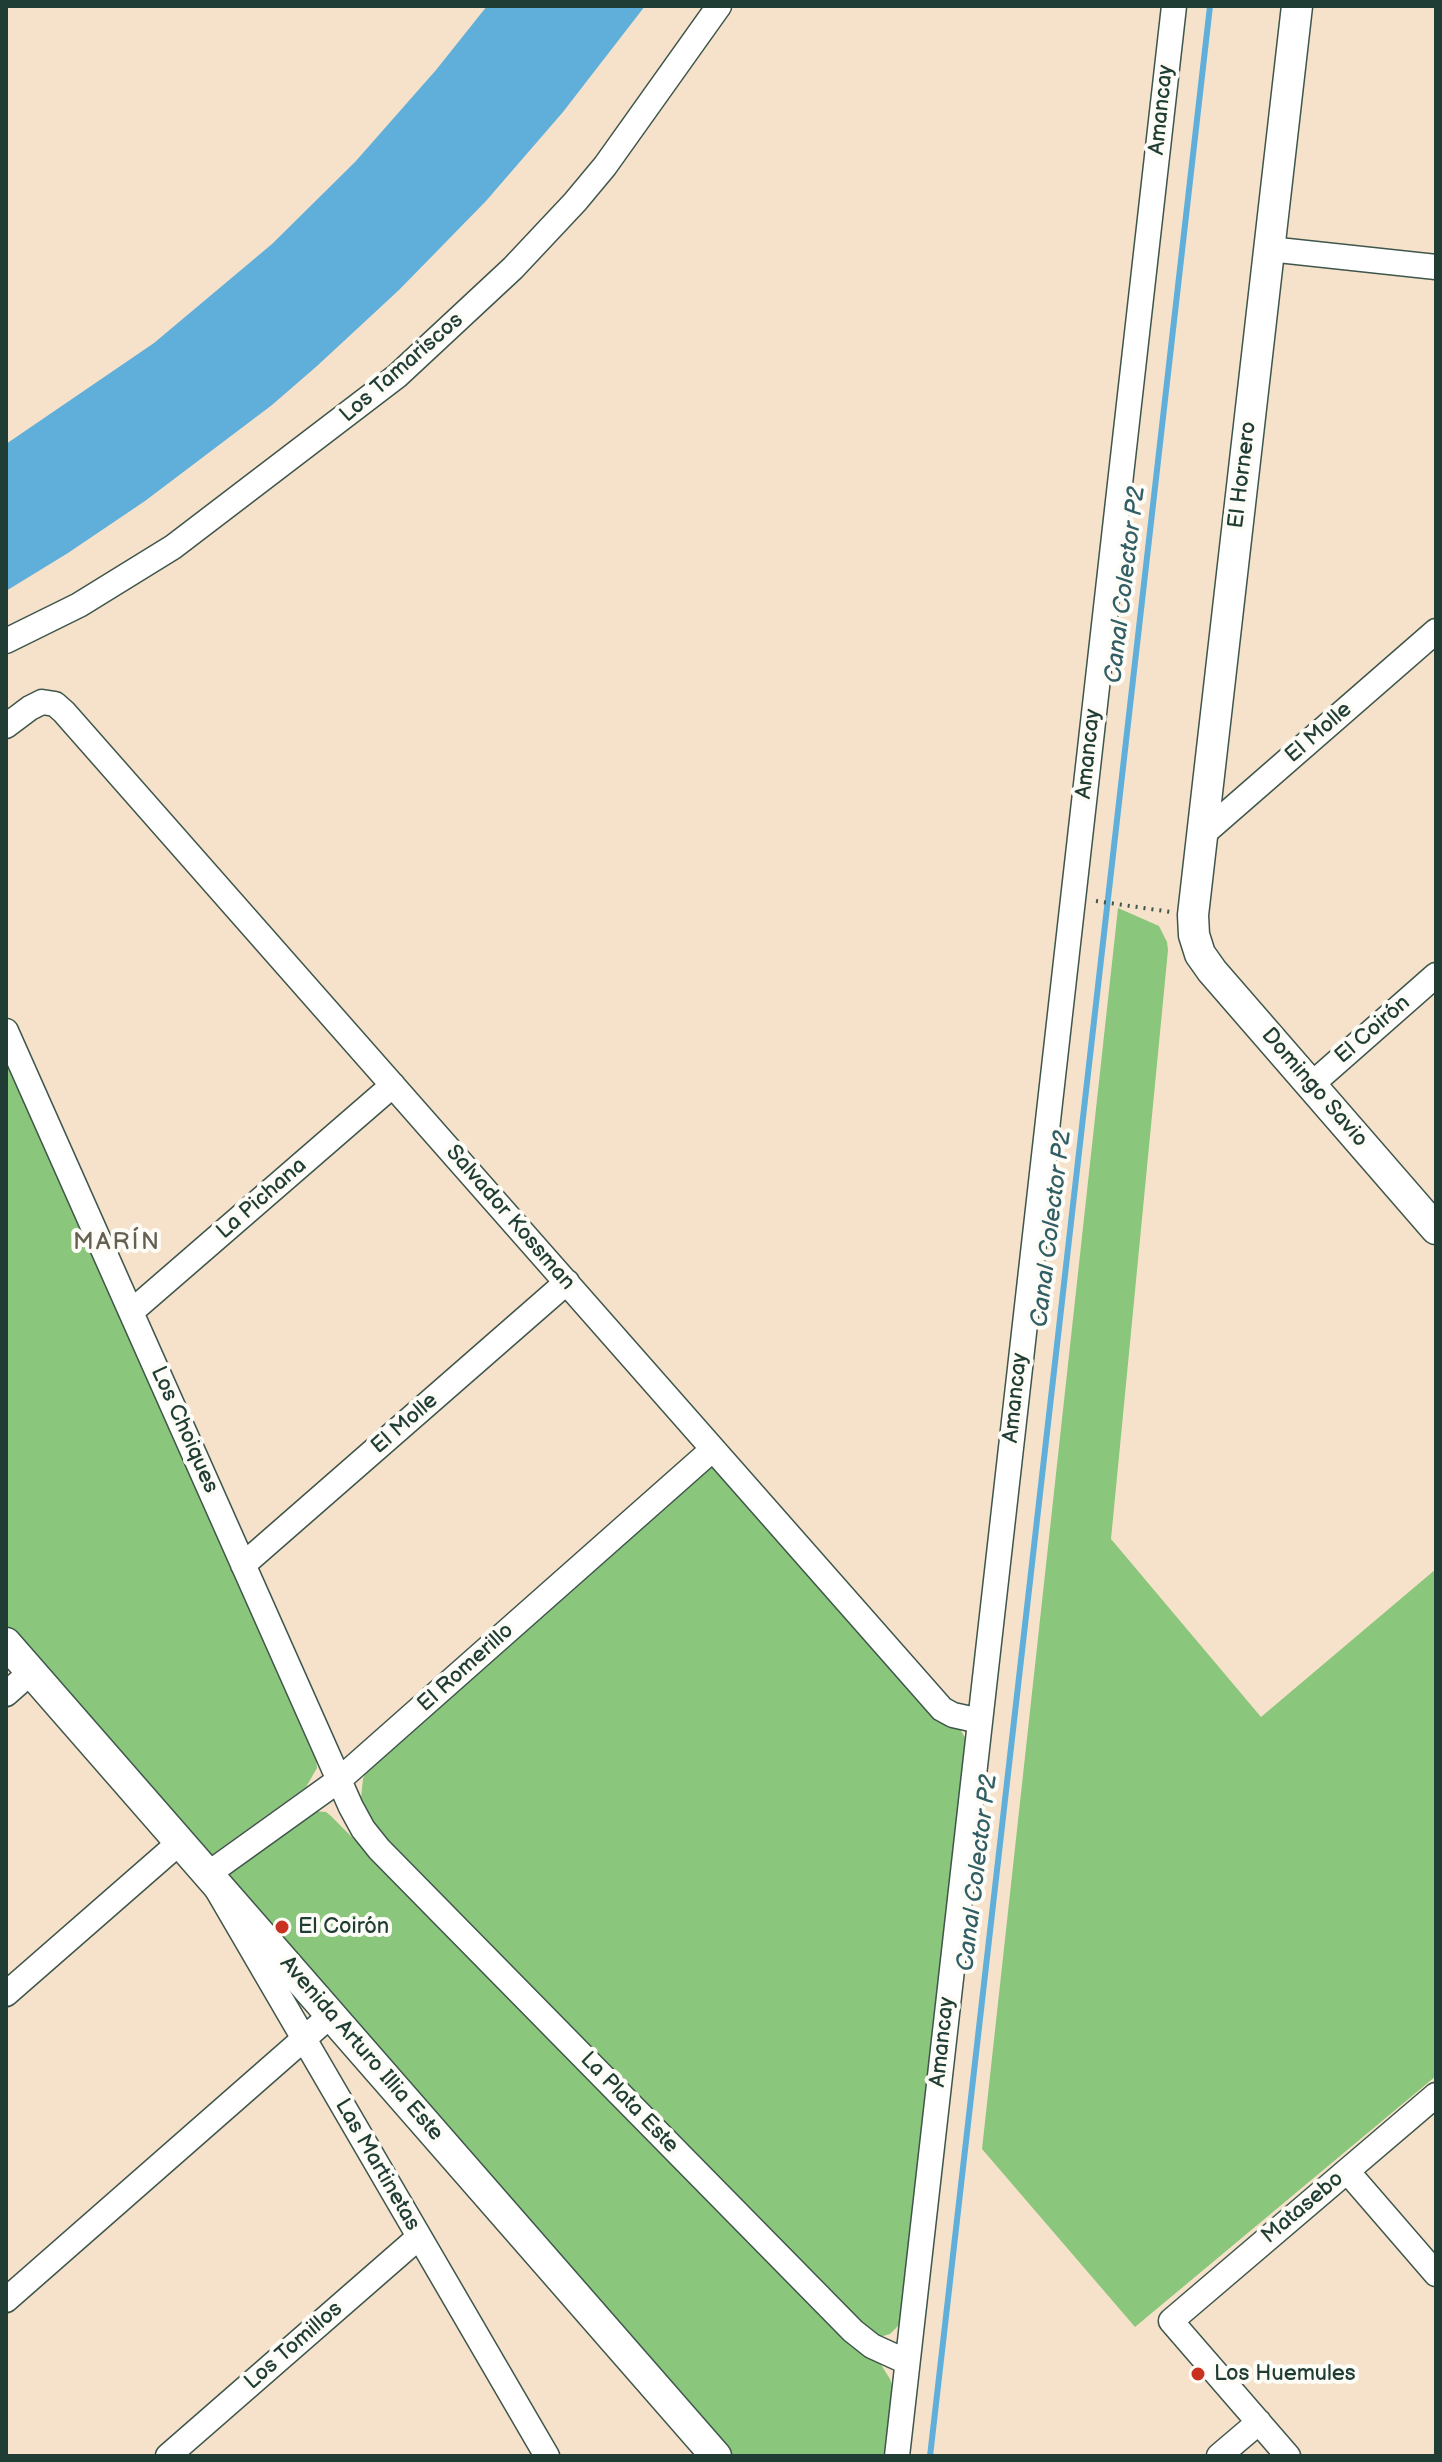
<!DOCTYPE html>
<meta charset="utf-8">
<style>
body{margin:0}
#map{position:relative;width:1442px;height:2462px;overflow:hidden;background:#f6e2cb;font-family:"Balsamiq Sans",sans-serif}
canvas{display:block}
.frame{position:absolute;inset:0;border:8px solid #1f3d34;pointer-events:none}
</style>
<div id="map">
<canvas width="1442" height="2462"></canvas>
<div class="frame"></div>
</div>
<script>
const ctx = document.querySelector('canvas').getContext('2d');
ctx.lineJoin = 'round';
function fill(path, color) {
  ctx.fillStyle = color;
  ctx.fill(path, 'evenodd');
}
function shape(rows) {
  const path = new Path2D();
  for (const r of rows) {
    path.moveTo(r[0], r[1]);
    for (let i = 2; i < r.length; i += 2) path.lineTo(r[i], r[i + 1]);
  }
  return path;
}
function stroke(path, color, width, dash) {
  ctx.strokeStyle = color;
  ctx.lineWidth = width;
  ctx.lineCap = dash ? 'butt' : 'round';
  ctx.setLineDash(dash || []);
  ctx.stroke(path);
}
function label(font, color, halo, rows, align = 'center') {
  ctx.font = font + ' "Balsamiq Sans",sans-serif';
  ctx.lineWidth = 8;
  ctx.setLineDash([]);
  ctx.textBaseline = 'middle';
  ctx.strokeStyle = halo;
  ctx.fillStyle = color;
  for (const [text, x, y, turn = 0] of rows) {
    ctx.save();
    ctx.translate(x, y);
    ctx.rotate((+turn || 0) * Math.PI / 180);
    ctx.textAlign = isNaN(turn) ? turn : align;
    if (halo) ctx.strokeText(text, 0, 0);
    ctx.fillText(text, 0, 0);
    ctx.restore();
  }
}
fill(shape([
 [1118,908,1159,926,1167,942,1168,950,1111,1539,1261,1717,1436,1569,1436,2076,1135,2327,982,2149],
 [6,1055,315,1751,317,1768,306,1787,207,1858,6,1627],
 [713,1461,960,1729,967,1741,901,2323,890,2334,883,2336,868,2334,385,1842,364,1808,361,1798,363,1779,366,1771],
 [315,1811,326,1812,331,1816,847,2338,880,2363,890,2379,893,2389,887,2456,728,2456,221,1875]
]), '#8ac67b');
fill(shape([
 [487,6,645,6,563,112,486,201,399,290,317,366,272,405,145,501,68,553,6,591,6,444,154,343,272,244,355,162,436,70]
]), '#60afda');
stroke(shape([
 [930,2456,1210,6]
]), '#60afda', 6);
const minor = shape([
 [1269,249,1436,267],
 [6,641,79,605,173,547,397,376,513,268,575,202,605,166,719,6],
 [6,726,30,708,42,702,55,704,64,712,942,1709,953,1715,980,1721],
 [1202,835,1436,631],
 [6,1031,351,1807,363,1829,379,1849,853,2331,872,2346,907,2362],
 [1311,1085,1436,975],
 [131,1312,393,1085],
 [243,1565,567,1282],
 [6,1694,31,1672],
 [6,1994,180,1842],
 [1347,2171,1436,2274],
 [6,2300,331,2015],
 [168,2456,419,2237],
 [547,2456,208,1874,339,1780,713,1449],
 [897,2456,1174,6],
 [1219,2456,1259,2422],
 [1288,2456,1171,2321,1436,2095]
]);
const tertiary = shape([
 [1297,6,1193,915,1194,935,1200,954,1212,971,1436,1229],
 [6,1643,716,2456]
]);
stroke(minor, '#3f564b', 27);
stroke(tertiary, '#3f564b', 33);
stroke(shape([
 [1096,901,1171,912]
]), '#3f564b', 4, [2, 6]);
stroke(minor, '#fff', 24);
stroke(tertiary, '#fff', 30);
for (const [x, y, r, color] of [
 [282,1927,8,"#c8321e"],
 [1198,2374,8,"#c8321e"]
]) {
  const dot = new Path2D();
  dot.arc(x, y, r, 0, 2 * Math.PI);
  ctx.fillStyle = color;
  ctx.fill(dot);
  stroke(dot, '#fdfcf7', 3);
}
label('22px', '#1f3d34', '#fdfcf7', [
 ["Amancay",1162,110,-84],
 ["Los Tamariscos",402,368,-41],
 ["El Hornero",1243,475,-83],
 ["El Molle",1319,733,-41],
 ["Amancay",1089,754,-84],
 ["El Coirón",1373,1030,-41],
 ["Domingo Savio",1314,1088,49],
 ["La Pichana",262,1199,-41],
 ["Salvador Kossman",510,1218,49],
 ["Amancay",1016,1398,-84],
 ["El Molle",405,1424,-41],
 ["Los Choiques",184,1430,66],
 ["El Romerillo",466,1668,-42],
 ["Amancay",943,2042,-84],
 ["Avenida Arturo Illia Este",361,2049,49],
 ["La Plata Este",629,2103,46],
 ["Las Martinetas",377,2165,60],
 ["Matasebo",1303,2208,-40],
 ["Los Tomillos",294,2346,-41]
]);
label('22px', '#1f3d34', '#fdfcf7', [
 ["El Coirón",298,1927],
 ["Los Huemules",1214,2374]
], 'left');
label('italic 24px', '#325f66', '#fdfcf7', [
 ["Canal Colector P2",1126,585,-83],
 ["Canal Colector P2",1052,1229,-83],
 ["Canal Colector P2",978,1873,-83]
]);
ctx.letterSpacing = '2px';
label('24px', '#656051', '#fdfcf7', [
 ["MARÍN",117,1243]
]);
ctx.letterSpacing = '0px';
</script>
